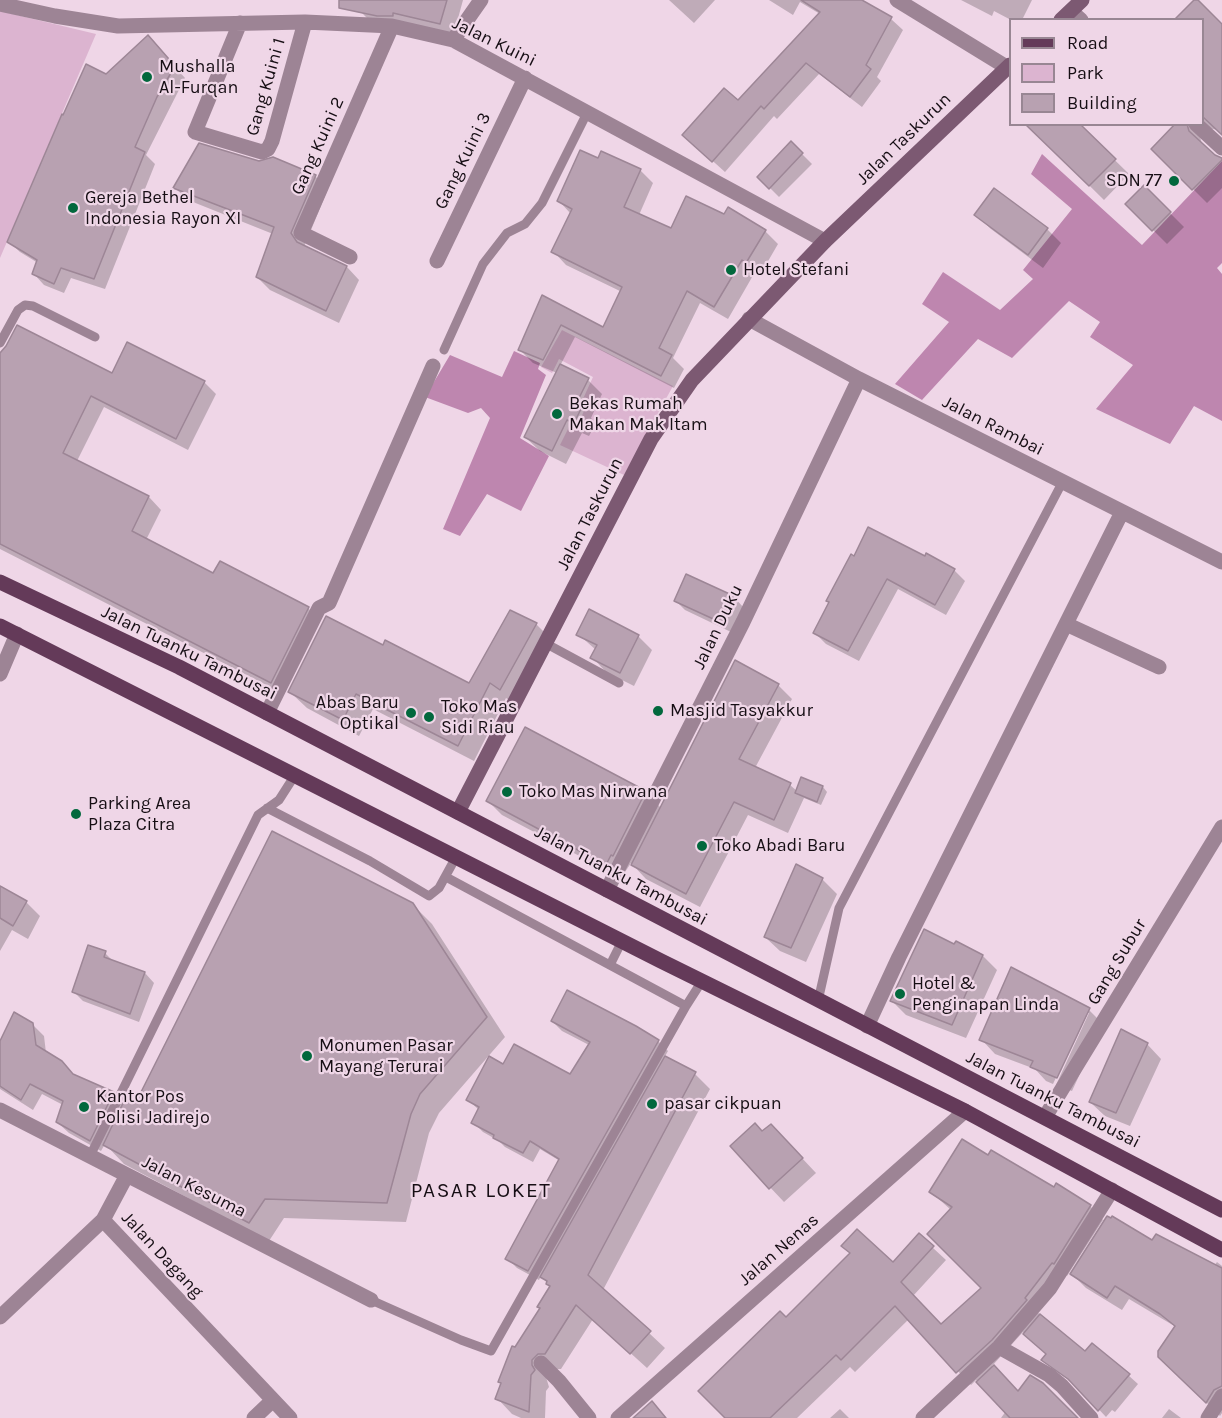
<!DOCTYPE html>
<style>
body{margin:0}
#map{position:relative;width:1222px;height:1418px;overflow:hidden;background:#efd6e7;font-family:Karla,sans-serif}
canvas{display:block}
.legend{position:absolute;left:1009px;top:18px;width:195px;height:108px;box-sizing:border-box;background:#efd6e7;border:2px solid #988693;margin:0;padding:8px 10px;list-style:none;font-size:18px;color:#160e14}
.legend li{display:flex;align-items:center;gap:12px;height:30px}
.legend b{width:30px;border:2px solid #988693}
</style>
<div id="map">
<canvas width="1222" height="1418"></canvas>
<ul class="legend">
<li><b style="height:8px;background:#643a59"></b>Road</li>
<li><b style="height:16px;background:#dcb4d0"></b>Park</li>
<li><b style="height:16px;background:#b8a1b1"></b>Building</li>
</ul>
</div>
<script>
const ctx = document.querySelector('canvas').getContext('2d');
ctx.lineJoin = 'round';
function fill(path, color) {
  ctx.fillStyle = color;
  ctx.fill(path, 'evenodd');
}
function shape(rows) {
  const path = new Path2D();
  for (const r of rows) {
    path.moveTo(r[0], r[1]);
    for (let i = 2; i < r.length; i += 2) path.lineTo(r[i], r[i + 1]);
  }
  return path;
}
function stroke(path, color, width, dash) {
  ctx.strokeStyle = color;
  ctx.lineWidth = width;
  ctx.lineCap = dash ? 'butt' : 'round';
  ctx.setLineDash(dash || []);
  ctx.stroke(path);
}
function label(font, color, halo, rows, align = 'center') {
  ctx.font = font + ' Karla,sans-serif';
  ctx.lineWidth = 4.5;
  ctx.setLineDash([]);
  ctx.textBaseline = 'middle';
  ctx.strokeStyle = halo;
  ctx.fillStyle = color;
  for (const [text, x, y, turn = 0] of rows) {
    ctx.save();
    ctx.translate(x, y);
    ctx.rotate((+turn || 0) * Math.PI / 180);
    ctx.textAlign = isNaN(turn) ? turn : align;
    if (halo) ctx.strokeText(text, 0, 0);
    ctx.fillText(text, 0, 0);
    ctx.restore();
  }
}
fill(shape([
 [0,11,96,34,0,258],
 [562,330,673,386,624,475,560,445,570,425,576,429,587,404,582,401,593,377,559,359,552,373,541,367]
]), '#dcb4d0');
fill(shape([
 [1042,154,1142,245,1222,161,1222,263,1217,268,1222,274,1222,421,1194,406,1170,444,1096,409,1133,365,1090,337,1100,322,1069,301,1012,358,978,339,922,400,895,384,949,322,922,304,943,272,1000,310,1033,279,1023,270,1072,209,1031,174],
 [514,351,540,363,538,369,546,375,520,438,549,456,521,511,487,494,460,536,443,529,490,418,481,408,468,413,425,397,450,355,502,377]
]), '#be86af');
fill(shape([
 [361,0,463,0,453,37,374,25,360,11],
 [669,0,715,0,694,23],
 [769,0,859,0,891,19,903,30,877,77,881,81,862,107,819,74,777,119,774,116,725,172,696,146,820,14,800,2,793,15],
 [961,0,1032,0,1022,20,1011,20,994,11,992,16],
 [1196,0,1222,24,1222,134,1218,130,1208,128,1200,136,1202,145,1215,157,1222,158,1222,188,1207,203,1153,149,1178,124,1202,124,1202,20],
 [158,48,185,78,146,155,155,164,105,289,71,278,64,293,44,285,34,274,38,263,20,252,9,242,106,75],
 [1027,124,1078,124,1129,174,1104,200],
 [791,143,812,164,779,197,759,177],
 [599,160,640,170,653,183,639,215,672,230,725,216,765,231,778,244,760,275,755,272,728,319,700,303,673,358,684,369,674,388,575,337,560,366,588,380,602,394,591,418,596,423,589,436,582,433,566,464,540,451,525,437,557,373,533,363,520,350,543,297,604,329,622,292,566,265,553,251,571,214,559,201],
 [315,176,328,189,304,247,347,267,359,280,339,323,270,290,257,277,273,234,188,200,175,188],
 [1144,187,1184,227,1167,244,1127,204],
 [976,215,1047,229,1061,243,1043,268,991,229],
 [0,356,113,375,204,382,216,394,188,450,104,407,77,461,149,497,161,510,146,540,214,575,308,608,320,620,284,694,0,549],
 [851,556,954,570,965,581,946,615,898,589,859,661,826,644,814,632],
 [687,576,734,597,743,607,731,632,685,610,676,601],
 [536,624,552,640,517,705,506,698,474,761,373,709,359,736,307,708,290,692,469,685],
 [578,634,638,636,652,650,634,686,606,672,592,657,596,650],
 [778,685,792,699,755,768,790,785,797,791,802,779,823,787,827,792,821,805,804,798,788,833,748,815,700,907,646,879,631,863,621,878,502,815,488,801,525,729,646,792,661,808],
 [822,879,837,894,806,962,780,951,765,937],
 [0,887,26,902,40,916,28,939,12,930,0,951],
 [413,905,432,924,505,1037,439,1113,429,1133,406,1222,284,1218,269,1241,124,1164,105,1144,101,1151,69,1133,57,1122,63,1105,42,1094,33,1110,0,1089,0,1044,32,1024,44,1036,46,1053,62,1062,75,1076,113,1093,125,1105,137,1104],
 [955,946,983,956,997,970,966,1038,906,1015,892,1001],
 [105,953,114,962,145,973,154,983,139,1022,83,1001,73,991],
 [1089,1010,1103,1024,1072,1091,1056,1085,1089,1013,1086,1013,1053,1084,1046,1081,1035,1069,995,1054,981,1039],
 [552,1021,658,1041,668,1051,664,1058,695,1074,710,1089,603,1290,665,1348,647,1368,593,1319,561,1369,554,1369,546,1377,549,1387,546,1391,545,1418,521,1418,512,1414,497,1398,516,1349,541,1308,551,1287,541,1276,539,1280,517,1268,507,1258,560,1161,540,1149,533,1162,505,1147,499,1141,483,1132,473,1122,479,1110,467,1099,504,1066,570,1076,589,1045,562,1031],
 [1147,1044,1161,1059,1130,1126,1105,1116,1090,1102],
 [763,1133,785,1140,816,1173,784,1202,732,1147],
 [989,1157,1090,1206,1103,1220,1067,1276,1066,1275,1037,1312,1085,1353,1128,1375,1138,1384,1115,1412,1112,1410,1106,1417,1077,1386,1053,1369,1043,1359,1047,1354,1023,1332,992,1366,1019,1393,1076,1418,1001,1418,1006,1411,976,1380,971,1385,909,1319,855,1372,850,1367,797,1418,727,1418,786,1319,894,1264,919,1235,946,1260,913,1296,942,1326,983,1288,951,1210,931,1192],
 [1153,1242,1214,1266,1217,1262,1222,1266,1222,1413,1220,1416,1158,1354,1176,1327,1129,1299,1122,1310,1086,1288,1072,1274],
 [840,1409,849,1418,830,1418],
 [1169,1409,1181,1418,1162,1418]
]), '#0003');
const building = shape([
 [339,0,447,0,440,24,393,13,393,16,377,16,339,8,339,0],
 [801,0,862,0,892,17,866,65,871,69,850,97,806,63,764,109,761,106,712,162,682,135,724,88,738,100,820,12,801,0],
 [1194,0,1198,0,1222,24,1222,135,1203,117,1203,20,1174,20,1194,0],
 [148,35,175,66,157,97,135,147,145,152,94,279,61,268,54,284,32,274,37,260,7,242,62,114,63,115,86,64,106,74,148,35],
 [1025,124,1080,124,1116,159,1089,186,1025,124],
 [1175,124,1187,124,1189,131,1215,155,1222,158,1222,160,1192,190,1151,149,1175,124],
 [791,141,803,153,769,189,757,177,791,141],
 [199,143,259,161,273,157,316,175,291,233,297,242,347,266,326,311,256,277,274,227,173,188,199,143],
 [580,150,598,158,601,151,641,169,624,207,671,228,686,196,724,214,728,207,766,230,746,263,742,260,714,307,687,291,659,348,672,355,661,376,561,325,543,360,518,350,542,295,603,327,622,287,551,252,572,209,557,201,580,150],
 [1144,185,1171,212,1152,231,1125,204,1144,185],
 [994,188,1048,228,1028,255,974,215,994,188],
 [17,325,112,373,127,342,205,381,176,439,91,396,63,453,149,496,132,531,213,573,220,561,309,607,271,683,0,544,0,353,6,346,17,325],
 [560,364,589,378,576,404,582,407,574,423,567,420,552,451,524,437,560,364],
 [868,527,925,556,926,553,955,569,935,605,887,579,848,651,813,633,829,602,826,601,851,554,854,556,868,527],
 [686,574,734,596,722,623,674,601,686,574],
 [589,609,639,635,620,673,590,658,597,645,576,635,589,609],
 [510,610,537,623,500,690,490,683,458,746,356,694,343,720,288,692,326,616,383,645,385,640,469,683,510,610],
 [735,660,779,684,739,759,791,783,774,820,734,802,686,894,631,865,735,660],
 [525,727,646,791,613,856,611,855,606,865,486,801,525,727],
 [801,777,823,786,817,802,795,793,801,777],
 [272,831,413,903,487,1017,420,1094,411,1114,387,1203,265,1199,249,1223,103,1145,126,1097,136,1102,272,831],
 [796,864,823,878,791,948,764,937,796,864],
 [0,886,27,901,13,926,0,918,0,886],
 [924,929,954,944,956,941,983,955,952,1025,890,1001,924,929],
 [88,945,106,951,104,957,145,972,130,1014,72,992,88,945],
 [1011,967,1090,1008,1057,1078,1030,1067,1033,1061,979,1040,1011,967],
 [567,990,636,1026,659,1040,528,1271,505,1259,559,1159,530,1141,523,1153,493,1138,494,1135,471,1123,479,1107,466,1100,489,1056,503,1064,514,1044,570,1074,590,1042,551,1021,567,990],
 [14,1012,33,1023,36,1045,62,1061,73,1074,114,1092,90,1141,56,1122,63,1101,30,1084,21,1100,0,1086,0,1041,14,1012],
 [1121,1029,1148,1043,1116,1113,1089,1102,1121,1029],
 [665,1056,696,1072,588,1275,651,1331,630,1354,576,1305,545,1354,538,1354,532,1360,532,1365,535,1370,531,1375,529,1412,495,1399,501,1383,498,1382,512,1346,515,1347,540,1308,537,1307,550,1286,546,1284,547,1281,540,1277,665,1056],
 [755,1123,762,1131,771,1124,803,1158,769,1189,730,1146,755,1123],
 [962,1139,988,1155,991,1150,1054,1187,1056,1183,1091,1205,1054,1264,1052,1263,1025,1298,1027,1300,992,1340,956,1373,895,1306,841,1360,836,1355,770,1418,725,1418,698,1391,780,1311,786,1317,850,1253,841,1246,857,1229,893,1262,919,1233,934,1246,901,1282,941,1324,981,1288,927,1234,952,1207,929,1192,962,1139],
 [1107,1216,1111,1218,1112,1216,1152,1240,1156,1234,1222,1268,1222,1386,1214,1390,1206,1403,1158,1357,1158,1351,1175,1326,1160,1314,1115,1286,1107,1298,1070,1274,1107,1216],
 [1040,1314,1085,1351,1092,1343,1130,1374,1098,1411,1068,1379,1041,1360,1046,1354,1023,1334,1040,1314],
 [994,1365,1018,1391,1030,1375,1043,1383,1078,1418,1010,1418,976,1382,994,1365],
 [652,1401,666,1418,633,1418,652,1401]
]);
fill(building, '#b8a1b1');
stroke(building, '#9d8696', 1.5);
stroke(shape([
 [0,343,18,310,25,305,33,306,95,337],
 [444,350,483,264,507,233,525,224,542,203,588,111],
 [545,643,619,683],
 [267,808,370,861,429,896,439,888,456,857],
 [610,965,622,941],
 [818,1001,839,908,1062,483],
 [686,1006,702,981],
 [90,1156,258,815,279,800,295,775],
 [371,1300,461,1340,491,1351,686,1006,446,877]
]), '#9d8495', 9);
stroke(shape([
 [897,0,1008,68],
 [0,4,55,16,118,26,305,22,392,26,453,40,825,241],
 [1071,11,1081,20],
 [240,23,195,132,262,152,268,149,272,141,305,22],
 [453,40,481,0],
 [1196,124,1222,148],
 [350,257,301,233,392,26],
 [437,261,525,78],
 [749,319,859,379,1222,562],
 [1066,624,1159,667],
 [0,674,17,634],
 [267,713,319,608,329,603,433,366],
 [607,890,743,622,859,379],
 [867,1026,899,957,1122,512],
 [0,1110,371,1300],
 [1045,1117,1222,827],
 [103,1220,290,1418],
 [0,1317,103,1220,127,1175],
 [999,1347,1049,1375,1062,1386,1091,1418],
 [541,1363,559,1381,589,1418],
 [254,1418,273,1400],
 [618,1418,965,1111],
 [923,1418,999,1347,1050,1288,1112,1190],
 [1208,1418,1222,1396]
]), '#9d8495', 15);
stroke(shape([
 [1061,20,1082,0],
 [458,812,651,439,692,380,825,241,1010,65]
]), '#7c5972', 15);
stroke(shape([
 [0,582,179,667,1222,1210],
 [0,626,661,961,965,1111,1222,1250]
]), '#643a59', 15);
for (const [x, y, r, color] of [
 [147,77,6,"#02683d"],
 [1174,181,6,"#02683d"],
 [73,208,6,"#02683d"],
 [731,270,6,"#02683d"],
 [557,414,6,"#02683d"],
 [658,711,6,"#02683d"],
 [411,713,6,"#02683d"],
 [429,717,6,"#02683d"],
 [507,792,6,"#02683d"],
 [76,814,6,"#02683d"],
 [702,846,6,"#02683d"],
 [900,994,6,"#02683d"],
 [307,1056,6,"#02683d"],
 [652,1104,6,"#02683d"],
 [84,1107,6,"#02683d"]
]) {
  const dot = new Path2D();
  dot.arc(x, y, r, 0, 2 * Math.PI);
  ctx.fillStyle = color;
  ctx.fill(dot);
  stroke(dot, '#efd6e7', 2);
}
label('18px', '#160e14', '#efd6e7', [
 ["Jalan Kuini",494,42,26],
 ["Gang Kuini 1",266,87,-74],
 ["Jalan Taskurun",904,139,-44],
 ["Gang Kuini 2",318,146,-66],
 ["Gang Kuini 3",463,161,-64],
 ["Jalan Rambai",993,426,27],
 ["Jalan Taskurun",590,514,-63],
 ["Jalan Duku",718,627,-64],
 ["Jalan Tuanku Tambusai",189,653,26],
 ["Jalan Tuanku Tambusai",621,876,28],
 ["Gang Subur",1117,962,-59],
 ["Jalan Tuanku Tambusai",1053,1100,27],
 ["Jalan Kesuma",194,1187,27],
 ["Jalan Nenas",779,1250,-41],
 ["Jalan Dagang",162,1255,47]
]);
label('18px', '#160e14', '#efd6e7', [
 ["Mushalla",159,67],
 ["Al-Furqan",159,88],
 ["SDN 77",1162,181,"right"],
 ["Gereja Bethel",85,198],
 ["Indonesia Rayon XI",85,219],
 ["Hotel Stefani",743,270],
 ["Bekas Rumah",569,404],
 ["Makan Mak Itam",569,425],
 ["Abas Baru",399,703,"right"],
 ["Optikal",399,724,"right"],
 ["Toko Mas",441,707],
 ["Sidi Riau",441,728],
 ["Masjid Tasyakkur",670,711],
 ["Toko Mas Nirwana",519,792],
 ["Parking Area",88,804],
 ["Plaza Citra",88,825],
 ["Toko Abadi Baru",714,846],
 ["Hotel &",912,984],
 ["Penginapan Linda",912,1005],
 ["Monumen Pasar",319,1046],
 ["Mayang Terurai",319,1067],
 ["Kantor Pos",96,1097],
 ["Polisi Jadirejo",96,1118],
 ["pasar cikpuan",664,1104]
], 'left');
ctx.letterSpacing = '1.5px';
label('21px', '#160e14', '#efd6e7', [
 ["PASAR LOKET",481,1191]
]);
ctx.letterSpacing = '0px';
</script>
